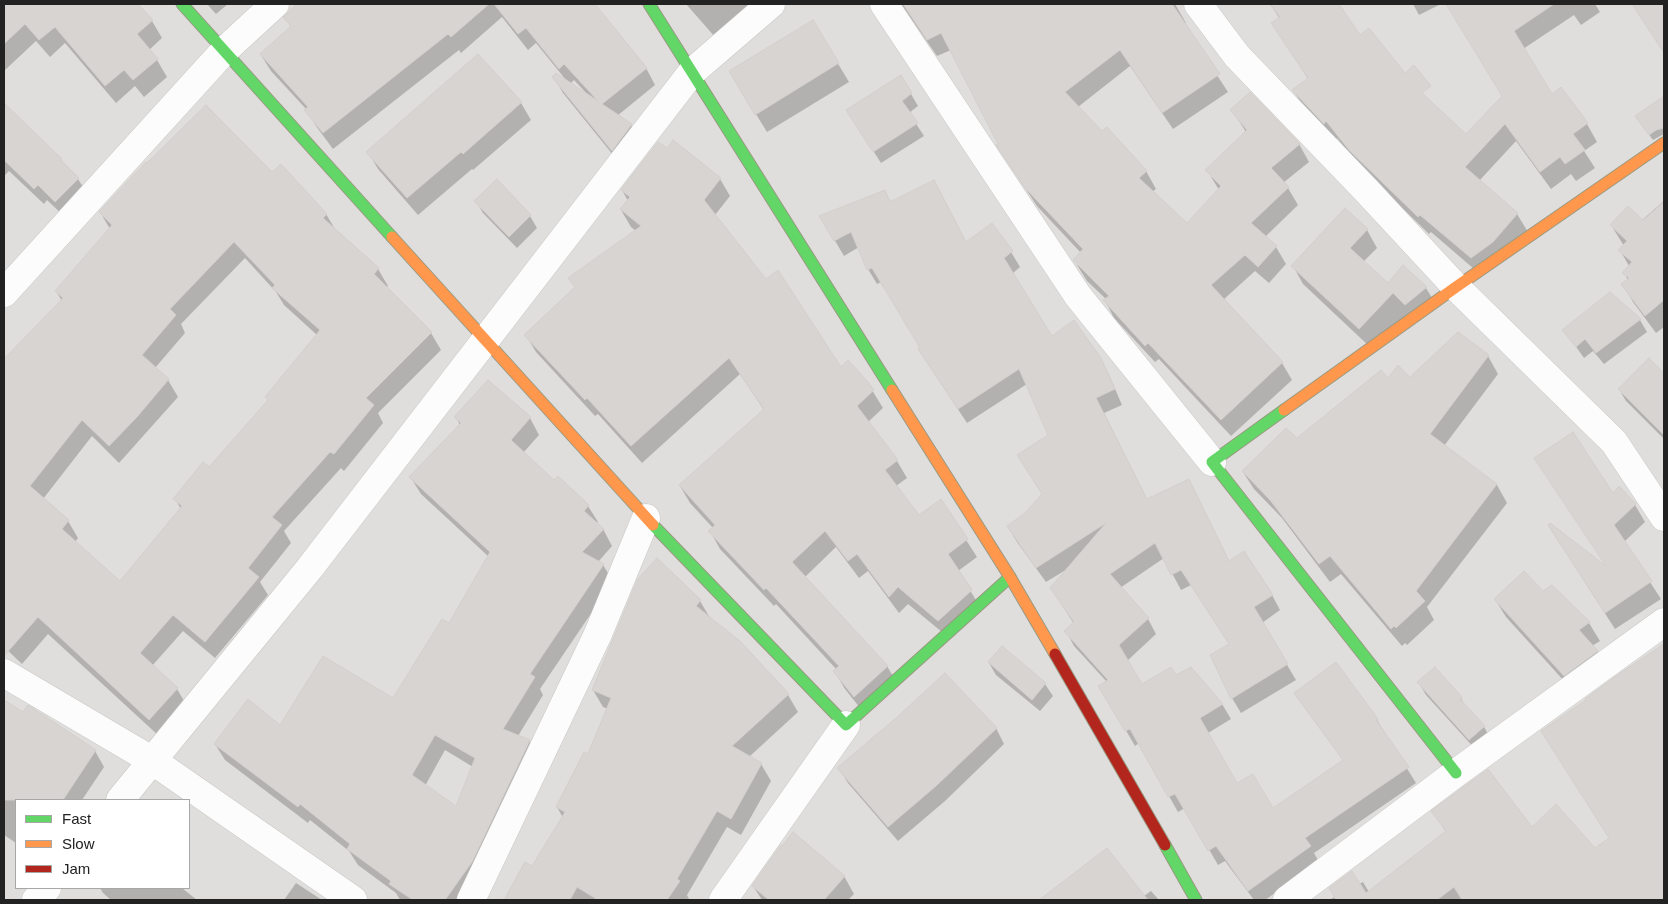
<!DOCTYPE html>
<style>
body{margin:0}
#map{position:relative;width:1668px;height:904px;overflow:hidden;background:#f0eeeb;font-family:Arial,sans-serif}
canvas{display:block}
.frame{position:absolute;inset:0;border:5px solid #222;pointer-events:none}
.legend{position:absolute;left:15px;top:799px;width:175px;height:90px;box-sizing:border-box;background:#fff;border:1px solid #a7a7a7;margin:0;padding:6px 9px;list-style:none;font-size:15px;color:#222}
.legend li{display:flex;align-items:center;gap:10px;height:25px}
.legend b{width:25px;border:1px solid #a7a7a7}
</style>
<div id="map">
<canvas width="1668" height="904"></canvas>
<div class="frame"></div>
<ul class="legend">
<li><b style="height:6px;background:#63d668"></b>Fast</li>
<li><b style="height:6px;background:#ff974d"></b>Slow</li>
<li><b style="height:6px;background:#b3261e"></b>Jam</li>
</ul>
</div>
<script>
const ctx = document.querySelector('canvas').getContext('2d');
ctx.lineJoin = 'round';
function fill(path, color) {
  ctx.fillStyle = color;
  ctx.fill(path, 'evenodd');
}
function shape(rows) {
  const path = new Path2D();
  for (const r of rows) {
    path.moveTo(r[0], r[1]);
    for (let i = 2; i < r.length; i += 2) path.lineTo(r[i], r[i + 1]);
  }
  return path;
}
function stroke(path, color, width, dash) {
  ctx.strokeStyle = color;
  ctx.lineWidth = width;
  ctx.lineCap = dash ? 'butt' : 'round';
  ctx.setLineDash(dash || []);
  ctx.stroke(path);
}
fill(shape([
 [4,4,1664,4,1664,900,4,900],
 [16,800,189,800,189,888,16,888]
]), '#dfdedc');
fill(shape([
 [4,4,137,4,152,21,162,38,149,50,157,60,167,77,144,97,135,86,116,103,65,43,50,57,36,41,4,71],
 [207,4,228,4,216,14],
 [299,4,595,4,601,14,646,68,655,85,617,116,631,125,641,142,622,166,563,93,554,77,566,80,536,43,528,50,502,17,461,53,459,50,333,149,316,126,307,110,271,71,261,55,291,27,285,18],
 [574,80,588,95,570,84],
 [686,4,754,4,715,37],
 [901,4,1175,4,1186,23,1184,25,1228,92,1173,129,1130,66,1078,107,1102,133,1146,171,1156,189,1152,192,1187,225,1219,190,1207,170,1246,132,1232,110,1299,144,1309,162,1283,183,1288,188,1298,205,1265,237,1276,247,1286,264,1269,283,1255,271,1223,300,1282,363,1292,380,1231,436,1159,359,1155,362,1114,318,1105,300,1106,299,1087,281,1074,260,1081,253,1037,206,1008,162,951,50,937,56],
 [1270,4,1337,4,1360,37,1454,136,1466,136,1503,96,1447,4,1595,4,1600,12,1581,25,1574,15,1523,49,1551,95,1561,88,1587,124,1597,142,1584,151,1595,168,1576,181,1571,174,1551,189,1516,141,1479,181,1517,214,1528,232,1481,275,1431,232,1429,234,1361,168,1337,138,1335,141,1304,108,1294,91,1308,79,1273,23,1280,19],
 [1413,4,1441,4,1419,15],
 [1639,4,1664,4,1664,52,1635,6],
 [813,22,849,82,767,132,741,90],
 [911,94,918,106,909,113,924,136,881,163,855,122],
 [1660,101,1664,107,1664,134,1653,140,1640,122],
 [521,103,531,120,473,170,472,169,418,215,378,169,368,152],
 [4,105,61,159,65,165,78,179,88,195,65,217,47,200,44,204,9,171,4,176],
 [272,174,326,214,336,231,378,269,388,286,386,288,431,333,441,350,378,413,383,423,344,471,341,468,284,531,291,543,260,582,268,595,215,658,183,631,152,666,177,689,187,706,159,736,48,634,22,664,4,647,4,357,6,359,62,301,56,291,110,229,100,212],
 [245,258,276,292,284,305,317,335,266,397,268,401,209,468,175,499,181,509,120,583,75,542,78,538,68,521,43,499,92,436,119,463,178,397,168,380,155,368,185,333,181,324],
 [720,179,730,196,715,215,765,280,841,369,867,382,883,408,868,422,897,461,907,478,896,486,918,517,941,501,977,557,958,571,981,608,948,637,908,604,899,613,868,571,859,578,836,547,805,577,887,666,897,683,864,713,845,689,835,672,837,670,776,604,774,606,720,549,710,531,713,528,690,503,680,486,764,410,740,374,642,463,598,414,595,416,536,352,526,335,636,231,631,227,621,210,628,201,622,190],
 [497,181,530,216,537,228,517,248,483,213,476,201],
 [884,191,891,203,966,244,1011,252,1020,267,1012,274,1051,338,1099,359,1109,375,1122,405,1104,413,1147,500,1188,480,1229,562,1272,595,1280,610,1262,623,1296,680,1241,713,1232,698,1230,645,1191,585,1181,590,1164,558,1120,588,1148,619,1156,634,1127,661,1141,686,1176,677,1222,704,1231,719,1208,733,1237,785,1272,810,1344,761,1305,708,1296,693,1336,664,1377,720,1416,783,1314,853,1319,862,1265,900,1254,900,1225,861,1218,865,1185,808,1178,812,1139,743,1135,746,1100,686,1107,682,1074,646,1066,631,1074,624,1052,589,1069,568,1046,582,1017,542,1008,527,1026,514,1043,495,1050,436,1027,384,967,423,929,365,922,349,881,282,877,284,868,269,859,247,844,256,821,217],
 [1664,201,1664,327,1656,333,1633,302,1623,284,1628,280,1624,273,1629,266,1620,250,1624,246,1611,225,1642,220],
 [1367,230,1377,248,1363,262,1388,284,1403,267,1426,288,1437,306,1370,347,1303,284,1293,266],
 [1640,320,1647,332,1604,364,1593,351,1584,358,1564,330],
 [1488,356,1498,374,1444,446,1497,485,1507,503,1427,607,1434,620,1407,645,1405,643,1402,646,1341,574,1330,582,1282,518,1254,489,1243,472,1297,440,1388,380,1410,378],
 [1649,360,1664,375,1664,439,1626,401,1619,389],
 [456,417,530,418,539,435,523,453,554,482,588,506,598,522,596,524,603,529,612,546,598,562,603,565,613,581,540,689,543,695,518,736,529,741,539,757,466,900,400,900,396,893,358,865,349,851,310,820,308,823,225,760,215,744,393,700,449,625,489,557,421,494,411,478,460,425],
 [445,750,473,767,456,808,425,786],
 [1619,488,1635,505,1645,522,1624,542,1661,599,1615,629,1549,526,1607,568,1612,494],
 [657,560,700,601,710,618,788,695,798,712,749,757,761,764,771,781,741,835,727,827,687,895,689,899,688,900,505,900,525,864,533,868,563,818,557,807,589,756,608,709,603,707,593,690],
 [1552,586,1589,623,1600,641,1592,646,1597,651,1607,669,1575,693,1506,617,1495,599,1542,592],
 [1664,646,1664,900,1529,900,1527,897,1524,854,1465,900,1329,900,1363,882,1369,892,1446,832,1433,812,1532,828,1595,850,1610,839,1588,701,1620,675],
 [1002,648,1045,684,1053,696,1040,711,996,675,989,663],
 [1419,683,1461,698,1466,708,1484,727,1491,739,1477,751,1426,695],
 [4,701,23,714,95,751,104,767,82,800,16,800,16,843,4,835],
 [996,728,1004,744,945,801,898,841,848,783,839,768],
 [1107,850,1144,896,1151,891,1159,900,1042,900],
 [844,876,854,894,848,900,762,900,753,886],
 [296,883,322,900,284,900],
 [100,888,182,888,197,900,111,900,103,893]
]), '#0003');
const building = shape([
 [4,4,138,4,153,20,137,34,158,59,133,80,124,70,105,86,55,27,39,40,25,24,4,44,4,4],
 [297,4,489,4,451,37,448,34,323,133,304,110,308,107,260,54,291,26,283,17,297,4],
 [494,4,595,4,647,68,602,104,632,124,612,151,552,77,556,73,598,101,564,64,559,69,526,28,518,34,494,4],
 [903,4,1172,4,1220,74,1162,113,1120,50,1065,92,1102,131,1107,127,1147,171,1139,178,1187,223,1221,186,1205,170,1247,130,1230,110,1250,92,1300,144,1271,168,1289,187,1251,223,1277,246,1258,267,1245,255,1211,285,1283,362,1221,420,1148,343,1145,346,1103,300,1109,296,1073,260,1083,249,1026,189,996,145,998,144,941,33,927,40,903,4],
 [1270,4,1339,4,1360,35,1369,28,1405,73,1414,65,1431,86,1422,93,1466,134,1502,96,1446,4,1554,4,1514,31,1552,94,1561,87,1588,123,1573,134,1585,150,1565,164,1560,157,1540,172,1505,124,1465,167,1518,213,1493,242,1471,258,1420,215,1418,217,1349,150,1326,121,1324,124,1292,90,1308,78,1271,23,1280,17,1270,4],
 [1632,4,1664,4,1664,53,1632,4],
 [813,20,839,63,755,115,729,71,813,20],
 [478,54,522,102,463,154,461,152,407,198,366,152,478,54],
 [901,75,912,93,902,101,918,123,873,152,846,110,901,75],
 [1664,96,1664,128,1656,130,1649,135,1635,116,1664,96],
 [4,103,62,159,61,160,79,178,55,202,38,185,34,189,4,160,4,103],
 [206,105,272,172,281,164,327,214,323,218,379,268,374,274,432,332,366,398,374,405,334,454,330,452,272,517,282,525,248,568,259,577,205,642,173,615,140,653,178,688,149,720,38,617,4,656,4,359,63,298,55,291,112,225,99,212,146,162,147,163,206,105],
 [234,242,275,285,272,288,320,330,265,397,268,400,209,467,203,462,173,499,182,506,120,581,62,529,69,520,30,486,82,420,109,446,137,417,169,379,142,355,176,315,170,309,234,242],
 [673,140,721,178,704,200,766,279,778,270,841,367,848,360,868,382,874,390,857,406,898,460,885,470,919,515,941,499,968,539,948,554,972,590,938,621,898,587,889,597,857,554,848,561,825,531,792,562,888,666,854,697,833,671,839,666,766,588,764,590,708,531,715,525,679,485,764,409,729,358,631,446,587,398,585,400,524,335,575,287,568,278,641,226,620,209,630,197,621,190,658,142,667,148,673,140],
 [497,179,531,215,509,237,474,201,497,179],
 [934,180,966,242,992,223,1013,251,1004,258,1052,336,1074,320,1101,358,1115,389,1096,398,1147,499,1189,479,1229,561,1244,551,1273,595,1254,607,1288,664,1231,699,1210,655,1229,644,1181,570,1171,575,1155,543,1110,574,1149,618,1119,645,1142,684,1171,667,1176,675,1191,667,1223,704,1200,718,1237,783,1253,774,1273,808,1343,760,1294,693,1336,662,1378,719,1376,720,1409,767,1305,838,1311,846,1248,891,1216,846,1208,851,1175,794,1168,797,1130,729,1125,731,1098,686,1108,680,1064,631,1074,622,1050,588,1106,523,1036,568,1007,526,1025,513,1042,494,1017,455,1048,435,1019,369,958,409,918,349,920,348,872,268,867,270,851,232,834,241,819,216,885,190,890,202,934,180],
 [1664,202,1664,300,1645,316,1621,284,1629,278,1622,273,1632,262,1618,250,1627,241,1610,225,1628,206,1643,220,1664,202],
 [1345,208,1368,229,1350,248,1388,283,1403,265,1427,287,1405,305,1393,293,1359,329,1291,266,1345,208],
 [1610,292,1641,319,1596,353,1585,339,1576,347,1562,330,1610,292],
 [1458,332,1489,355,1430,434,1497,484,1416,591,1425,601,1396,628,1394,626,1391,629,1330,556,1319,564,1270,500,1242,471,1286,428,1297,438,1381,370,1388,378,1398,365,1410,377,1458,332],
 [1649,358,1664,373,1664,435,1618,389,1649,358],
 [488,380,531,417,511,440,554,480,558,476,589,505,584,511,604,529,582,552,604,564,530,674,535,677,503,729,530,740,472,862,445,900,413,900,389,884,391,881,347,849,350,844,300,804,298,807,214,744,248,699,280,725,323,656,393,698,442,619,449,623,490,552,409,477,461,423,454,417,488,380],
 [435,735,475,758,456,806,412,775,435,735],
 [1573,432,1613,493,1619,486,1636,504,1614,525,1652,581,1605,613,1548,525,1550,523,1606,566,1534,458,1573,432],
 [657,558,701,600,696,606,740,641,789,694,732,746,762,763,731,819,717,811,677,879,680,881,667,900,598,900,577,887,570,900,504,900,525,862,532,866,565,812,556,807,584,752,588,754,611,698,592,690,638,579,657,558],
 [1524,571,1543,591,1552,585,1590,622,1579,630,1598,651,1564,676,1494,599,1524,571],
 [1664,644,1664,900,1462,900,1454,887,1437,900,1336,900,1329,888,1352,871,1366,893,1446,831,1431,811,1488,769,1532,827,1556,804,1595,848,1609,838,1541,731,1586,700,1585,699,1619,674,1664,644],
 [1002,646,1046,683,1032,700,988,662,1002,646],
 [1435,667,1462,697,1460,699,1485,726,1469,740,1417,682,1435,667],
 [945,673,997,728,936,786,888,827,837,768,896,718,945,673],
 [4,700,23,712,28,705,96,750,63,800,4,800,4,700],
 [793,832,845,876,824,900,769,900,752,886,781,845,782,846,793,832],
 [1107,848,1148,900,1039,900,1107,848]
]);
fill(building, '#d7d4d2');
stroke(building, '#d3d0cc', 1);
const street = shape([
 [884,4,1078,296,1212,462],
 [1198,4,1237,56,1367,191,1456,287,1614,442,1664,517],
 [4,293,225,50,275,4],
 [4,673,153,761,353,900],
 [120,800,309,569,692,72,771,4],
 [36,900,47,888],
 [471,900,598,634,646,518],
 [723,900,846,725],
 [1287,900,1456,773,1664,622]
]);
const fast = shape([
 [182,4,392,237],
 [649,4,892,390],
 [1284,410,1212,462,1456,773],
 [653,525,846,725,1010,577],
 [1165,845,1196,900]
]);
const slow = shape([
 [392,237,653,525],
 [892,390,1010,577,1055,654],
 [1284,410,1456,287,1664,143]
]);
const jam = shape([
 [1055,654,1165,845]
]);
stroke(street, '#c9c8c7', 29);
stroke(fast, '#999a82', 13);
stroke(slow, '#999a82', 13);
stroke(jam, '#999a82', 13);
stroke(street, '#fdfcfc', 28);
stroke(fast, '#63d668', 11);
stroke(slow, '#ff974d', 11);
stroke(jam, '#b3261e', 11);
</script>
